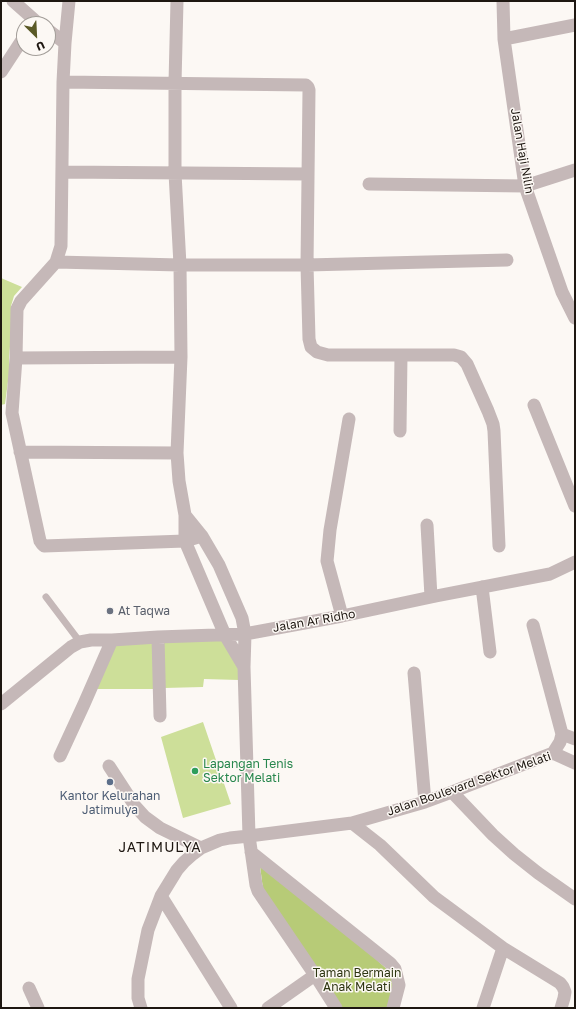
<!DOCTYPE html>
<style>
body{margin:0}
#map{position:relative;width:576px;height:1009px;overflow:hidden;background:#fcf8f4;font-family:"Golos Text",sans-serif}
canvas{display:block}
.frame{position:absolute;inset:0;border:2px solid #1e1711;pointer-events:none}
.north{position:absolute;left:16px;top:16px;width:40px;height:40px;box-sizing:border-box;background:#fcf8f4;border:1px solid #a39e99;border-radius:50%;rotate:156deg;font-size:11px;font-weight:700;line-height:16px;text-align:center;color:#1e1711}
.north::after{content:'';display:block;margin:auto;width:14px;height:18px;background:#5a5926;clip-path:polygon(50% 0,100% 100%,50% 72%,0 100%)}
</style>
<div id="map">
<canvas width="576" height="1009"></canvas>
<div class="frame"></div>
<div class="north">U</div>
</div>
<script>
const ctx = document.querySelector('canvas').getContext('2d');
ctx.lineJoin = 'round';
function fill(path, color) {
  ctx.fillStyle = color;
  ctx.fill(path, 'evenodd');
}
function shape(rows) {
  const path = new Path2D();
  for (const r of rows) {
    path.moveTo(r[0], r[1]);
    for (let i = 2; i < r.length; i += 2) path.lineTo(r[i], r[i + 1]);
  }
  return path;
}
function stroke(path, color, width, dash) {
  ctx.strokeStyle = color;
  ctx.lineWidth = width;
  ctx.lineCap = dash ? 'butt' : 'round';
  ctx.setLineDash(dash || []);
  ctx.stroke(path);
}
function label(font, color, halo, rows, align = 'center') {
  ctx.font = font + ' "Golos Text",sans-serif';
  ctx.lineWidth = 3;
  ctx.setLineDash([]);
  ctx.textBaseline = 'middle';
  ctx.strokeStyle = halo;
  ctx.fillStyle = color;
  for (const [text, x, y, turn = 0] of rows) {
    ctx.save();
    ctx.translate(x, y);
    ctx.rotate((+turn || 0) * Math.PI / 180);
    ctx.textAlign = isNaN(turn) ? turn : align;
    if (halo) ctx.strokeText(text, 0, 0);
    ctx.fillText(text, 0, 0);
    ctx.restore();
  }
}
fill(shape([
 [1,278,22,287,14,296,11,306,11,336,9,357,9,374,5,404,1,405],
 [221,639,239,670,239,680,204,679,203,687,164,688,164,642],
 [153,642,153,689,97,689,115,644],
 [203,722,231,804,183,818,161,737]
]), '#cddf99');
fill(shape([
 [260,866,368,952,389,971,393,985,387,1008,342,1008,263,889]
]), '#b7cb77');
stroke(shape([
 [46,597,80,642]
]), '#c5b8b8', 7);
stroke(shape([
 [13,1,39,24],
 [177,1,175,83,175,173,180,265,181,357,177,453,179,481,185,515,185,541,225,635,244,667],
 [503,1,504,39,525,186,562,292,575,318],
 [48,30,65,43,63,82,61,246,56,262,21,301,17,309,16,358,12,413,40,541,42,544,44,546,185,541,202,536],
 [504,39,575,25],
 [65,43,69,1],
 [1,72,24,37],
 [63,82,306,85,308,87,309,90,307,265,309,339,311,347,317,352,328,355,454,355,461,357,467,364,488,411,493,424,494,431,499,546],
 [62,172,308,174],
 [369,184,525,186,575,170],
 [56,262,180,265,307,265,507,260],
 [16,358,181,357],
 [534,405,575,506],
 [400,431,401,355],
 [20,452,177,453],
 [185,515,202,536,219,565,242,618,245,634,244,667,249,836,256,885,258,891,315,975,336,1008],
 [427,525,431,597],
 [482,587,490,652],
 [342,616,327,561,330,530,349,419],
 [533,625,562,734,560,742,553,753],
 [158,637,160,716],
 [414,673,425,802],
 [1,704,71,647,80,642,91,640,112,640,158,637,245,634,342,616,436,596,550,574,575,562],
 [562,734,575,739],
 [60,756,84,704,112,640],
 [109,766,135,806,145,817,160,828,201,848],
 [452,792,493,835,514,854,538,873,575,899],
 [352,823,380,845,434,897,503,948,560,983,563,987,565,992,564,998,561,1008],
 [251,852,390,963,395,969,399,985,393,1008],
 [161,896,231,1008],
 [29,988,38,1008],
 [141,1008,138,998,138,979,148,930,161,896,177,870,184,862,193,854,201,848,220,840,230,838,249,836,352,823,425,802,452,792,467,786,553,753,575,763],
 [268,1008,315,975],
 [483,1008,503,948]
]), '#c5b8b8', 13);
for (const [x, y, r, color] of [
 [110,611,4,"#6b7280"],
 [195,771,4,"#2e9e5b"],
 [110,782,4,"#5c6f8a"]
]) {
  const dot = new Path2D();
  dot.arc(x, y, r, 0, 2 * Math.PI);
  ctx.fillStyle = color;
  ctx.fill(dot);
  stroke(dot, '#fcf8f4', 1.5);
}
label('12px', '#1e1711', '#fcf8f4', [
 ["Jalan Haji Nilin",522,151,80],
 ["Jalan Ar Ridho",314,621,-10],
 ["Jalan Boulevard Sektor Melati",469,784,-19]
]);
label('12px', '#5b616d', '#fcf8f4', [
 ["At Taqwa",118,611]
], 'left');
label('12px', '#27864d', '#fcf8f4', [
 ["Lapangan Tenis",203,764],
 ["Sektor Melati",203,778]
], 'left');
label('12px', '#4e5e75', '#fcf8f4', [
 ["Kantor Kelurahan",110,796],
 ["Jatimulya",110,810]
]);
label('12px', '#2d3511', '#fcf8f4', [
 ["Taman Bermain",357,973],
 ["Anak Melati",357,987]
]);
ctx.letterSpacing = '1px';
label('14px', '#1e1711', '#fcf8f4', [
 ["JATIMULYA",160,848]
]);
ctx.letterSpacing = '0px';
</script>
